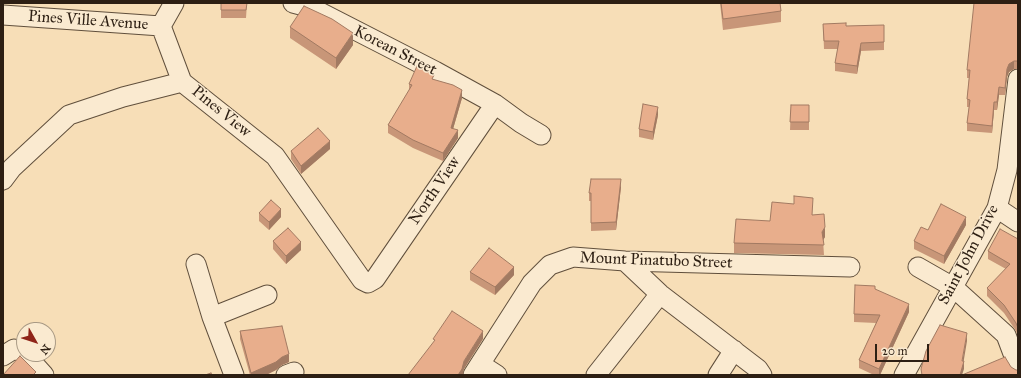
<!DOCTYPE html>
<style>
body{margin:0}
#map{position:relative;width:1021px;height:378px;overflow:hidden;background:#f7deb7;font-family:"IM FELL Great Primer",serif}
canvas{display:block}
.frame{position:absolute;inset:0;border:4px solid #2d1f13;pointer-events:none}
.north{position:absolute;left:16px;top:322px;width:40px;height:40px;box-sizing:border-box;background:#faead0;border:1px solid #a89984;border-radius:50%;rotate:129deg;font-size:11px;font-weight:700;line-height:16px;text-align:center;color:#2d1f13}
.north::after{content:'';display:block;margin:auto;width:14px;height:18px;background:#8f2418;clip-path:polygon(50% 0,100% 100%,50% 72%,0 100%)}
.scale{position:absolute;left:875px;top:344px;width:54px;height:18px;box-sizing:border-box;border:2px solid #2d1f13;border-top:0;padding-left:5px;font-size:12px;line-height:14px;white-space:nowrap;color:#2d1f13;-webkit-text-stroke:3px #faead0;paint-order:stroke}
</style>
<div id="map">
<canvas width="1021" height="378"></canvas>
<div class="frame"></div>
<div class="north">N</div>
<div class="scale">20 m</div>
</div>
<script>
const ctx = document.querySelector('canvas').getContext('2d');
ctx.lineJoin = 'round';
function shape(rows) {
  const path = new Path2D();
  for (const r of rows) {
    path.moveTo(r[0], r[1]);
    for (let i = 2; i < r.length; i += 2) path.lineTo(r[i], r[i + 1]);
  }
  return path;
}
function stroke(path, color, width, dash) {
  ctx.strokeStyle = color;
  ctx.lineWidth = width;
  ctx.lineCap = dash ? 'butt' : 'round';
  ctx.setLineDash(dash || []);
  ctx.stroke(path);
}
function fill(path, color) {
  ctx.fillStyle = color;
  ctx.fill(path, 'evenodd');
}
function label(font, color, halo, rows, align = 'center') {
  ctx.font = font + ' "IM FELL Great Primer",serif';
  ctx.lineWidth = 3;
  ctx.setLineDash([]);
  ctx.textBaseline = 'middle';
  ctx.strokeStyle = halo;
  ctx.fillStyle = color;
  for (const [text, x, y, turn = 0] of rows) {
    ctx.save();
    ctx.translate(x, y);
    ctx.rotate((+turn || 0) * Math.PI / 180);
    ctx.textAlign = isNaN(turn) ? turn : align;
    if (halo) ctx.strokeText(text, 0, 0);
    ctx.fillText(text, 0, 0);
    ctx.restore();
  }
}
const minor = shape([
 [293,3,312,8,435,71,495,104,521,123,541,135],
 [3,15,161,26],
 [161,26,182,82],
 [161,26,174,3],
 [3,180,12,168,69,115,123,97,182,82,275,156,362,280,368,283,375,279,495,104],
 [997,208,1018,222],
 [625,261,660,294,758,369,762,375],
 [196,264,212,317,234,375],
 [918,267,953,287,1006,335,1018,367],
 [212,317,267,295],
 [25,354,44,375],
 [3,356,14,349,24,353],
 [480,364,497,375],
 [286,375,294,372],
 [473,375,532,283,550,265,573,257,625,261,850,267],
 [596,375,660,294],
 [718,375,734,350],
 [904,375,997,208,1007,170,1018,79]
]);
stroke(minor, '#604f3c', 21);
stroke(minor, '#faead0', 19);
fill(shape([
 [221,3,247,3,246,18,221,18],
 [720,3,780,3,781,11,781,22,723,30],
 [1018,3,1018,69,1014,69,1009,72,1007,77,1005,95,999,95,997,110,994,110,992,133,967,131,967,123,969,107,967,107,967,99,969,78,967,78,967,70],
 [823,24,846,26,884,42,884,50,861,51,857,74,835,71,835,63,838,49,824,49],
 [290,27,353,45,336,69,290,38],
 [434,80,462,98,453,129,458,138,443,161,413,148,388,133,388,125,409,91,409,84],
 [791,105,809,105,809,130,790,130],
 [658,115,653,140,639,137,639,129],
 [330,149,301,174,291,159,291,151],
 [621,187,616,230,591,231,591,201,589,201,589,193],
 [259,213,281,217,269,230,259,221],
 [813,215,825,237,823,240,824,255,734,253,734,243,770,221],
 [966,225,944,264,914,249,914,241,928,230],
 [1018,239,1018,336,1016,331,1004,313,987,296,987,288,1006,269,988,259,988,251],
 [273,241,301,250,286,264,273,249],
 [470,272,514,275,495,295,470,280],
 [909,312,880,375,874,375,859,368,859,360,876,323,854,322,854,314],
 [240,331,289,362,282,365,276,370,266,375,250,375,240,339]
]), '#c89678');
fill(shape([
 [353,33,353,45,336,69,336,58],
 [861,43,861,51,857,74,857,66],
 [1014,61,1014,69,1009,72,1007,77,1005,95,1005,88,1007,69,1009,64],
 [999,87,999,95,997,110,997,102],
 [462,90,462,98,451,136,451,128],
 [994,102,994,110,992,133,992,126],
 [658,107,658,115,653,140,653,132],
 [458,130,458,138,443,161,443,153],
 [330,141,330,149,301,174,301,166],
 [621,179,621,187,616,230,616,222],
 [281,209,281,217,269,230,269,222],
 [966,217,966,225,944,264,944,256],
 [825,227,825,237,822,242,822,232],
 [301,242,301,250,286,264,286,256],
 [514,267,514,275,495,295,495,287],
 [909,304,909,312,880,375,879,375,879,369],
 [483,331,483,339,464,369,463,375,458,375,464,361],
 [967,333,967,341,963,365,964,361,964,369,962,375,960,375],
 [289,354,289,362,282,365,276,370,266,375,251,375,251,373,282,357]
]), '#a27a62');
const building = shape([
 [221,3,247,3,246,10,221,10,221,3],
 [721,3,780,3,781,11,723,19,721,3],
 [974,3,1018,3,1018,61,1014,61,1009,64,1007,69,1005,88,999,87,997,102,994,102,992,126,967,123,970,100,967,99,970,70,967,70,974,3],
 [304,6,332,19,353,33,336,58,290,27,304,6],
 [846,23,846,26,884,25,884,42,861,43,857,66,835,63,839,41,824,41,823,24,846,23],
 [417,66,434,75,432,79,453,85,462,90,451,128,458,130,443,153,413,140,388,125,412,85,409,84,417,66],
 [643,104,658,107,653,132,639,129,643,104],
 [791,105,809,105,809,122,790,122,791,105],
 [318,128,330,141,301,166,291,151,318,128],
 [591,179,621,179,616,222,591,223,591,193,589,193,591,179],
 [794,196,813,198,812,215,824,214,825,227,822,232,824,245,734,243,736,219,770,221,772,202,794,204,794,196],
 [271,200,281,209,269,222,259,213,271,200],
 [941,204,966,217,944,256,914,241,921,227,928,230,941,204],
 [288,228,301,242,286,256,273,241,288,228],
 [1000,229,1018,239,1018,328,1016,323,1004,305,987,288,1010,264,988,251,1000,229],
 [489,248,514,267,495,287,470,272,489,248],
 [855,285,875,286,875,289,909,304,879,369,859,360,880,315,854,314,855,285],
 [452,311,483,331,464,361,462,369,458,375,408,375,435,340,433,339,452,311],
 [940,325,967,333,962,361,964,361,960,375,922,375,921,369,926,351,940,325],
 [282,326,289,354,282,357,276,362,251,373,240,331,282,326],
 [20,356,36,372,33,375,3,375,20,356],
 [1005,357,1011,367,1016,370,1018,370,1018,375,962,375,1005,357],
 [211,373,212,375,205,375,211,373]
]);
fill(building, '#e8ae8c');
stroke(building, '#a27a62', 1);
label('16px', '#2d1f13', '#faead0', [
 ["Pines Ville Avenue",88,21,4],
 ["Korean Street",395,51,27],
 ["Pines View",221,112,39],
 ["North View",435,191,-56],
 ["Saint John Drive",969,255,-62],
 ["Mount Pinatubo Street",656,261,2]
]);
</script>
